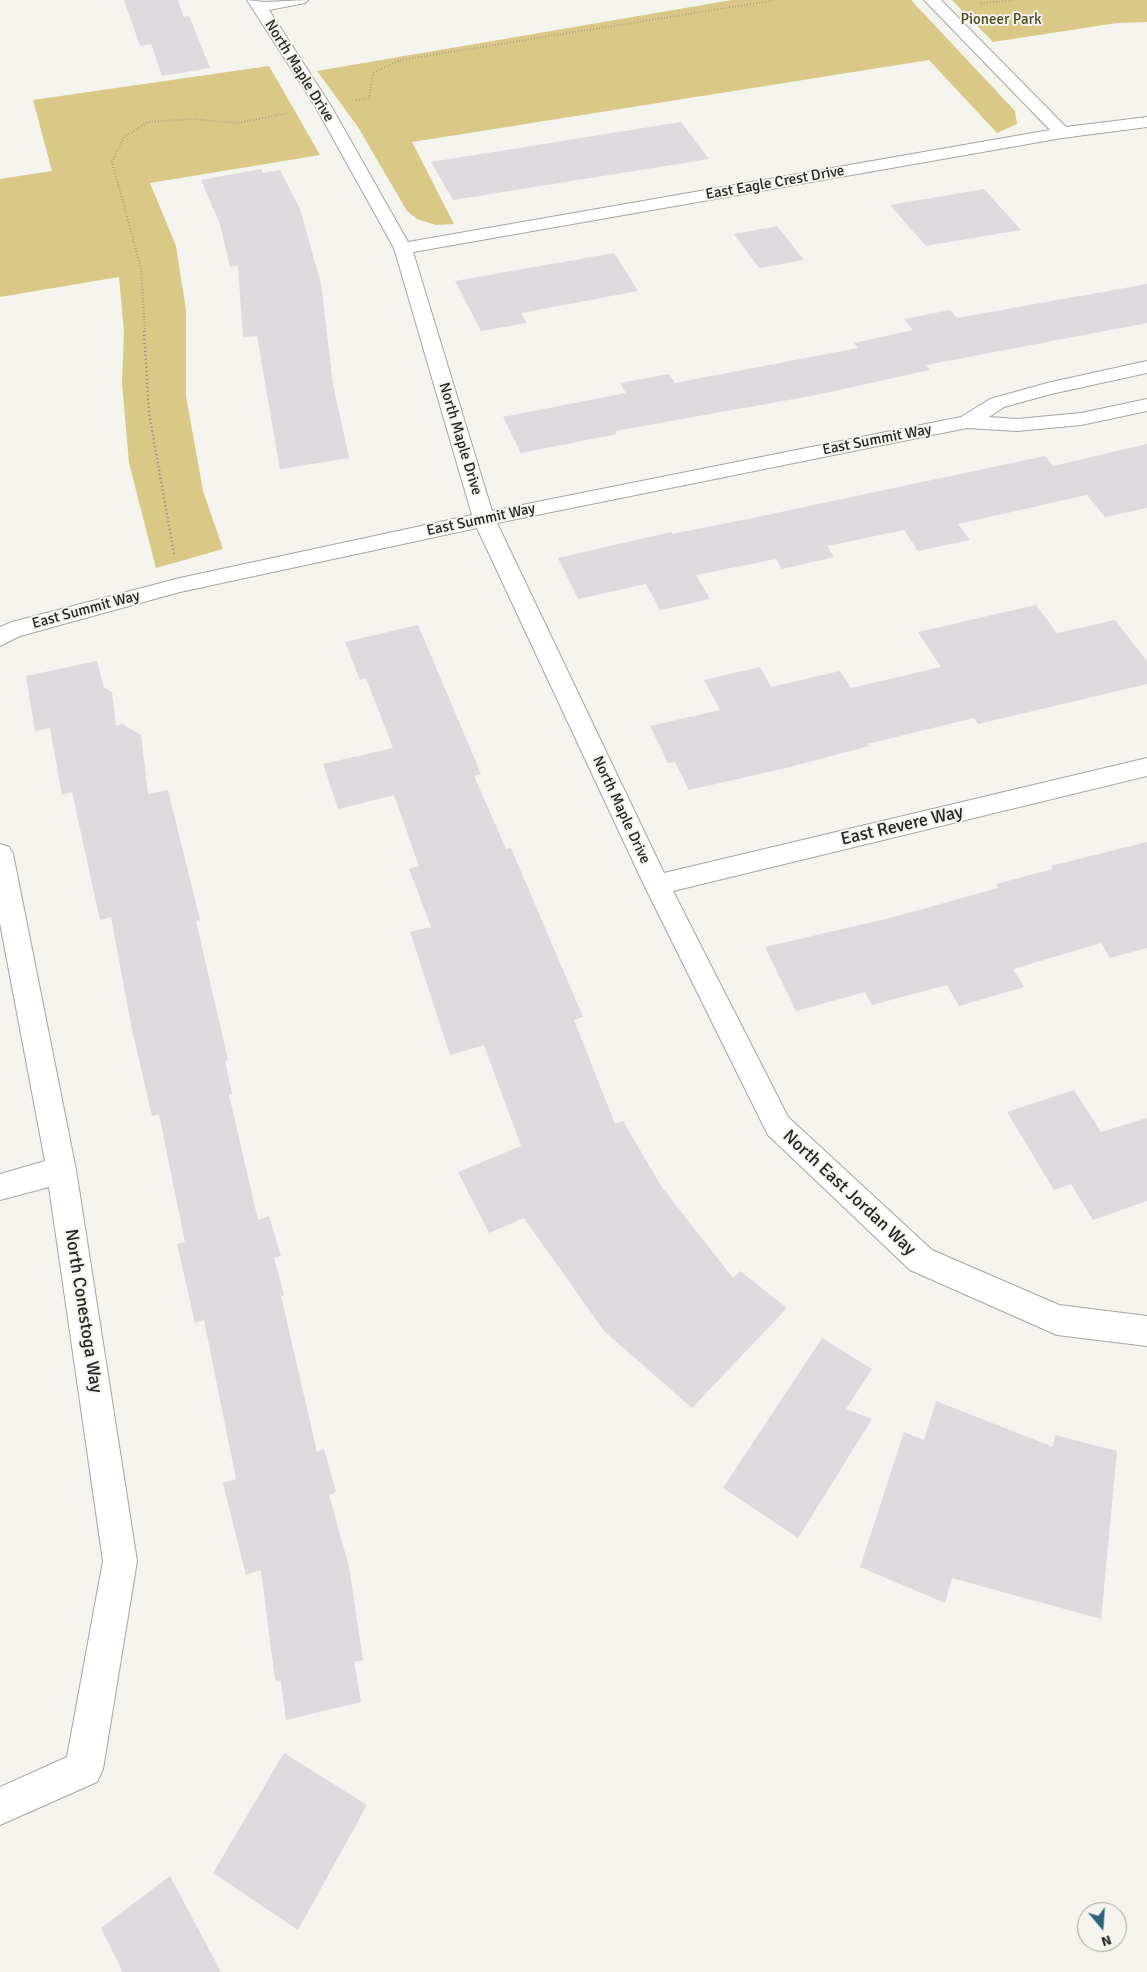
<!DOCTYPE html>
<style>
body{margin:0}
#map{position:relative;width:1147px;height:1972px;overflow:hidden;background:#f4f3ed;font-family:Signika,sans-serif}
canvas{display:block}
.north{position:absolute;left:1077px;top:1902px;width:50px;height:50px;box-sizing:border-box;background:#f4f3ed;border:1px solid #a1a19c;border-radius:50%;rotate:162deg;font-size:14px;font-weight:700;line-height:20px;text-align:center;color:#252522}
.north::after{content:'';display:block;margin:auto;width:18px;height:22px;background:#28657c;clip-path:polygon(50% 0,100% 100%,50% 72%,0 100%)}
</style>
<div id="map">
<canvas width="1147" height="1972"></canvas>
<div class="north">N</div>
</div>
<script>
const ctx = document.querySelector('canvas').getContext('2d');
ctx.lineJoin = 'round';
function fill(path, color) {
  ctx.fillStyle = color;
  ctx.fill(path, 'evenodd');
}
function shape(rows) {
  const path = new Path2D();
  for (const r of rows) {
    path.moveTo(r[0], r[1]);
    for (let i = 2; i < r.length; i += 2) path.lineTo(r[i], r[i + 1]);
  }
  return path;
}
function stroke(path, color, width, dash) {
  ctx.strokeStyle = color;
  ctx.lineWidth = width;
  ctx.lineCap = dash ? 'butt' : 'round';
  ctx.setLineDash(dash || []);
  ctx.stroke(path);
}
function label(font, color, halo, rows, align = 'center') {
  ctx.font = font + ' Signika,sans-serif';
  ctx.lineWidth = 4;
  ctx.setLineDash([]);
  ctx.textBaseline = 'middle';
  ctx.strokeStyle = halo;
  ctx.fillStyle = color;
  for (const [text, x, y, turn = 0] of rows) {
    ctx.save();
    ctx.translate(x, y);
    ctx.rotate((+turn || 0) * Math.PI / 180);
    ctx.textAlign = isNaN(turn) ? turn : align;
    if (halo) ctx.strokeText(text, 0, 0);
    ctx.fillText(text, 0, 0);
    ctx.restore();
  }
}
fill(shape([
 [732,0,911,0,1015,111,1017,124,997,133,929,60,412,142,454,224,436,225,417,219,407,211,358,127,317,71],
 [952,0,1147,0,1147,22,1117,23,993,42],
 [269,66,320,155,150,183,176,246,186,310,186,396,203,491,223,549,156,568,129,463,122,383,124,332,119,277,0,297,0,179,52,171,33,100]
]), '#d9c886');
fill(shape([
 [124,0,178,0,184,17,189,16,210,68,162,76,151,44,140,46],
 [681,122,709,159,453,200,431,162],
 [261,169,263,173,280,170,300,209,321,284,333,385,349,458,280,469,257,336,243,337,238,266,230,267,220,224,201,180],
 [984,189,1021,230,926,246,890,205],
 [777,226,804,260,759,268,734,234],
 [614,253,638,291,521,313,527,323,481,331,455,281],
 [1147,284,1147,323,926,365,930,370,816,395,615,431,617,434,521,453,503,417,626,393,620,383,669,374,675,383,858,348,854,343,913,330,904,319,950,310,957,318],
 [1147,444,1147,508,1105,517,1087,495,958,524,970,540,918,551,904,530,827,546,834,557,782,569,776,559,696,575,710,599,660,610,646,584,578,599,558,558,671,532,672,534,743,520,1045,456,1053,466],
 [1036,605,1057,633,1115,620,1147,661,1147,684,978,724,974,718,867,744,869,746,786,768,689,790,675,762,668,763,650,726,720,710,704,680,760,667,771,687,840,671,851,688,941,667,918,632],
 [418,625,481,774,474,776,506,849,511,848,583,1017,574,1020,615,1124,623,1121,661,1186,733,1278,740,1271,787,1308,692,1408,604,1331,524,1218,489,1233,458,1172,521,1146,484,1045,450,1055,410,932,431,927,409,869,419,866,394,795,338,809,323,764,393,748,366,678,360,680,345,642],
 [97,661,104,688,112,692,116,726,122,724,141,735,148,794,168,790,200,920,196,921,228,1060,225,1061,232,1094,229,1095,258,1220,269,1216,281,1256,274,1258,284,1295,281,1296,317,1452,324,1449,336,1492,329,1495,349,1567,363,1660,354,1662,361,1702,286,1720,281,1681,275,1680,261,1570,246,1575,223,1483,236,1479,204,1320,195,1323,177,1244,185,1242,159,1114,152,1116,131,1025,111,917,100,920,72,792,62,795,50,728,35,731,26,676],
 [1147,842,1147,948,1110,958,1101,943,1013,969,1024,987,959,1006,947,985,872,1005,865,992,796,1011,765,947,894,917,998,888,996,884,1053,869,1051,866],
 [1074,1090,1101,1132,1147,1118,1147,1201,1093,1220,1071,1184,1054,1190,1007,1112],
 [822,1338,872,1369,846,1409,872,1419,798,1538,723,1488],
 [936,1401,1053,1447,1055,1435,1117,1451,1101,1619,952,1578,945,1603,860,1567,904,1432,924,1440],
 [284,1753,367,1805,298,1930,213,1873],
 [170,1876,221,1972,123,1972,101,1928]
]), '#ddd9dd');
const minor = shape([
 [247,0,264,2,308,0,305,3,269,10,331,106,408,242,1050,130,924,0,941,0,1066,127,1147,117,1147,127,1062,138,413,252,492,511,961,417,990,399,1047,383,1147,361,1147,373,1051,394,1004,407,989,417,1017,419,1081,413,1147,399,1147,411,1081,425,1017,431,967,428,497,523,664,873,1147,758,1147,776,673,891,788,1117,932,1250,1059,1305,1147,1316,1147,1346,1057,1335,910,1270,768,1135,644,885,477,528,180,592,20,636,0,646,0,627,12,622,180,578,472,515,394,248,315,106,247,0],
 [0,844,9,847,13,854,76,1170,137,1561,103,1769,97,1782,0,1825,0,1787,67,1757,103,1561,49,1187,0,1200,0,1174,45,1161,0,923,0,844]
]);
stroke(minor, '#a6a49e', 2);
stroke(shape([
 [981,3,1017,0],
 [356,100,369,98,373,73,400,60,776,0],
 [145,332,141,268,112,162,124,137,148,122,193,119,238,123,287,113]
]), '#878782', 2, [0.5, 2.5]);
stroke(shape([
 [144,331,149,413,174,554]
]), '#878782', 2.5, [1, 3]);
fill(minor, '#fff');
label('15px', '#514721', '#f4f3ed', [
 ["Pioneer Park",1001,20]
]);
label('15px', '#252522', '#f4f3ed', [
 ["North Maple Drive",299,71,58],
 ["East Eagle Crest Drive",775,183,-10],
 ["North Maple Drive",460,439,73],
 ["East Summit Way",877,440,-11],
 ["East Summit Way",481,520,-12],
 ["East Summit Way",86,610,-15],
 ["North Maple Drive",621,810,65]
]);
label('18px', '#252522', '#f4f3ed', [
 ["East Revere Way",902,826,-13],
 ["North East Jordan Way",849,1193,43],
 ["North Conestoga Way",83,1311,81]
]);
</script>
